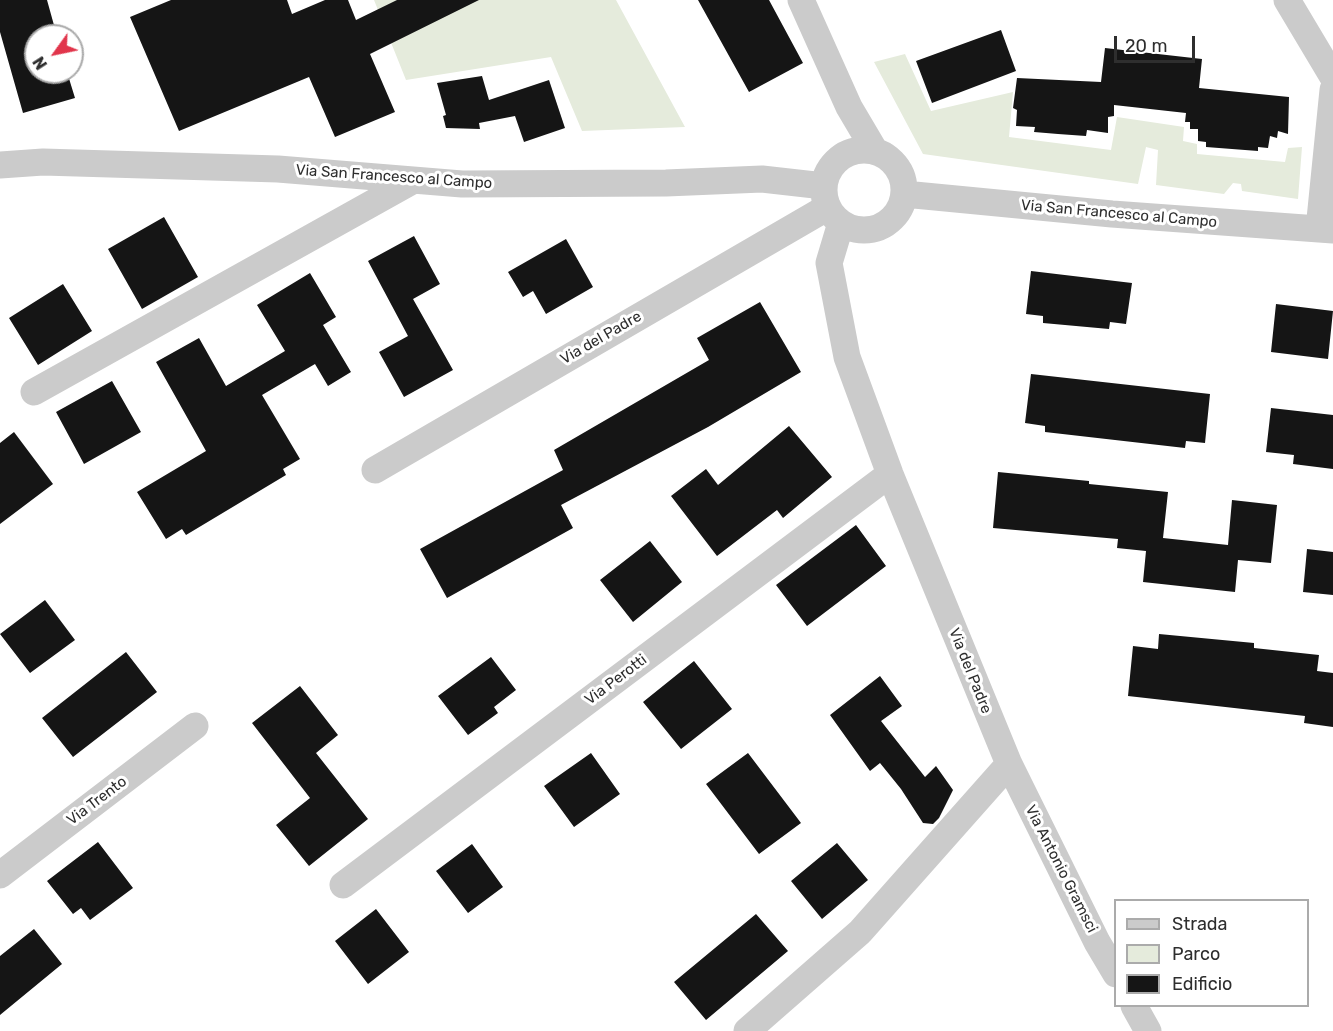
<!DOCTYPE html>
<style>
body{margin:0}
#map{position:relative;width:1333px;height:1031px;overflow:hidden;background:#fff;font-family:Rubik,sans-serif}
canvas{display:block}
.legend{position:absolute;left:1114px;top:899px;width:195px;height:108px;box-sizing:border-box;background:#fff;border:2px solid #ababab;margin:0;padding:8px 10px;list-style:none;font-size:18px;color:#2e2e2e}
.legend li{display:flex;align-items:center;gap:12px;height:30px}
.legend b{width:30px;border:2px solid #ababab}
.north{position:absolute;left:24px;top:24px;width:60px;height:60px;box-sizing:border-box;background:#fff;border:2px solid #ababab;border-radius:50%;rotate:237deg;font-size:16px;font-weight:700;line-height:24px;text-align:center;color:#2e2e2e}
.north::after{content:'';display:block;margin:auto;width:21px;height:27px;background:#e1354b;clip-path:polygon(50% 0,100% 100%,50% 72%,0 100%)}
.scale{position:absolute;left:1114px;top:36px;width:81px;height:27px;box-sizing:border-box;border:3px solid #2e2e2e;border-top:0;padding-left:8px;font-size:18px;line-height:21px;white-space:nowrap;color:#2e2e2e;-webkit-text-stroke:4px #fff;paint-order:stroke}
</style>
<div id="map">
<canvas width="1333" height="1031"></canvas>
<ul class="legend">
<li><b style="height:8px;background:#cbcbcb"></b>Strada</li>
<li><b style="height:16px;background:#e5ebdc"></b>Parco</li>
<li><b style="height:16px;background:#151515"></b>Edificio</li>
</ul>
<div class="north">N</div>
<div class="scale">20 m</div>
</div>
<script>
const ctx = document.querySelector('canvas').getContext('2d');
ctx.lineJoin = 'round';
function fill(path, color) {
  ctx.fillStyle = color;
  ctx.fill(path, 'evenodd');
}
function shape(rows) {
  const path = new Path2D();
  for (const r of rows) {
    if (r.length === 3) {
      path.moveTo(r[0] + r[2], r[1]);
      path.arc(r[0], r[1], r[2], 0, 2 * Math.PI);
      continue;
    }
    path.moveTo(r[0], r[1]);
    for (let i = 2; i < r.length; i += 2) path.lineTo(r[i], r[i + 1]);
  }
  return path;
}
function stroke(path, color, width, dash) {
  ctx.strokeStyle = color;
  ctx.lineWidth = width;
  ctx.lineCap = dash ? 'butt' : 'round';
  ctx.setLineDash(dash || []);
  ctx.stroke(path);
}
function label(font, color, halo, rows, align = 'center') {
  ctx.font = font + ' Rubik,sans-serif';
  ctx.lineWidth = 6;
  ctx.setLineDash([]);
  ctx.textBaseline = 'middle';
  ctx.strokeStyle = halo;
  ctx.fillStyle = color;
  for (const [text, x, y, turn = 0] of rows) {
    ctx.save();
    ctx.translate(x, y);
    ctx.rotate((+turn || 0) * Math.PI / 180);
    ctx.textAlign = isNaN(turn) ? turn : align;
    if (halo) ctx.strokeText(text, 0, 0);
    ctx.fillText(text, 0, 0);
    ctx.restore();
  }
}
fill(shape([
 [374,0,616,0,685,127,582,131,551,57,406,80],
 [905,54,931,111,1013,92,1009,137,1111,150,1117,117,1184,127,1183,141,1197,144,1197,154,1285,162,1288,148,1302,147,1298,199,1242,191,1241,184,1233,183,1224,194,1156,185,1158,150,1146,147,1138,184,923,154,874,62]
]), '#e5ebdc');
fill(shape([
 [0,0,47,0,57,36,36,36,36,72,67,72,75,98,23,113,0,32],
 [171,0,287,0,292,14,325,0,348,0,356,20,397,0,479,0,370,54,395,112,335,137,309,77,179,131,130,17],
 [698,0,769,0,803,63,749,92],
 [1001,30,1016,71,932,103,916,61],
 [1105,48,1202,59,1199,88,1289,97,1288,134,1278,131,1277,138,1270,136,1268,148,1258,147,1258,151,1206,147,1206,142,1198,141,1198,129,1190,129,1190,122,1185,122,1186,113,1114,105,1114,116,1108,117,1108,133,1087,130,1086,136,1058,134,1034,132,1035,127,1016,126,1017,110,1013,108,1017,78,1101,82],
 [482,76,489,100,549,80,565,128,524,142,515,116,479,123,480,129,446,128,443,116,446,115,437,83],
 [164,217,198,277,142,309,108,249],
 [414,236,440,284,413,299,453,370,404,397,379,352,408,336,368,261],
 [566,239,593,287,546,314,533,291,523,297,508,272],
 [1031,271,1132,283,1126,324,1110,322,1109,329,1043,323,1043,316,1026,314],
 [310,273,336,317,323,325,351,372,328,386,315,364,262,395,300,459,283,469,286,475,186,535,182,529,166,539,137,492,206,451,156,362,199,338,226,386,285,351,257,305],
 [63,284,92,331,38,365,9,318],
 [760,302,801,372,708,427,561,505,573,528,447,598,420,549,563,470,554,450,709,360,697,338],
 [1276,304,1333,311,1328,359,1271,352],
 [1031,374,1210,394,1205,443,1186,441,1185,448,1045,432,1045,426,1025,423],
 [112,381,141,432,84,464,56,412],
 [1271,408,1333,415,1333,469,1293,464,1294,455,1266,452],
 [789,426,832,477,783,518,777,510,717,556,671,496,706,469,718,485],
 [14,432,53,484,0,524,0,443],
 [998,472,1089,481,1089,484,1168,492,1163,538,1228,545,1232,500,1277,505,1271,563,1238,560,1235,592,1143,582,1146,551,1117,548,1118,539,993,528],
 [856,525,886,566,807,626,776,585],
 [650,541,682,582,633,622,600,580],
 [1307,549,1333,552,1333,595,1303,592],
 [45,600,75,640,30,673,0,634],
 [1159,634,1254,643,1254,648,1319,655,1317,671,1333,673,1333,727,1304,723,1305,716,1128,696,1133,646,1158,649],
 [126,652,157,692,73,757,42,718],
 [491,657,516,690,494,707,498,713,468,735,438,696],
 [694,661,732,709,681,749,643,702],
 [880,676,902,706,881,721,925,777,936,766,953,790,939,818,933,824,923,823,901,789,880,763,870,771,830,715],
 [300,686,338,735,316,753,368,819,309,866,276,825,310,798,252,723],
 [591,753,620,794,574,827,544,786],
 [748,753,801,823,759,854,706,784],
 [98,842,133,888,90,920,81,908,73,914,47,881],
 [837,843,868,880,822,919,791,881],
 [472,844,503,887,468,913,436,871],
 [376,909,409,952,368,984,335,941],
 [756,914,788,951,706,1020,674,982],
 [34,929,62,964,0,1015,0,956]
]), '#151515');
stroke(shape([
 [801,0,849,107,875,151],
 [1287,0,1333,77],
 [864,190,40],
 [0,165,43,162,278,169,462,184,666,183,762,179,824,186],
 [904,194,1112,214,1333,230],
 [841,223,829,263,847,357,890,474,1009,764,1097,942,1116,974],
 [1319,229,1333,90],
 [34,392,414,180],
 [375,470,828,207],
 [0,875,195,726],
 [343,885,890,474],
 [1134,1006,1148,1031],
 [747,1031,860,932,1009,764]
]), '#cbcbcb', 27);
label('15px', '#2e2e2e', '#fff', [
 ["Via San Francesco al Campo",394,177,4],
 ["Via San Francesco al Campo",1119,214,5],
 ["Via del Padre",601,338,-30],
 ["Via del Padre",970,671,68],
 ["Via Perotti",616,680,-37],
 ["Via Trento",97,801,-37],
 ["Via Antonio Gramsci",1061,869,63]
]);
</script>
